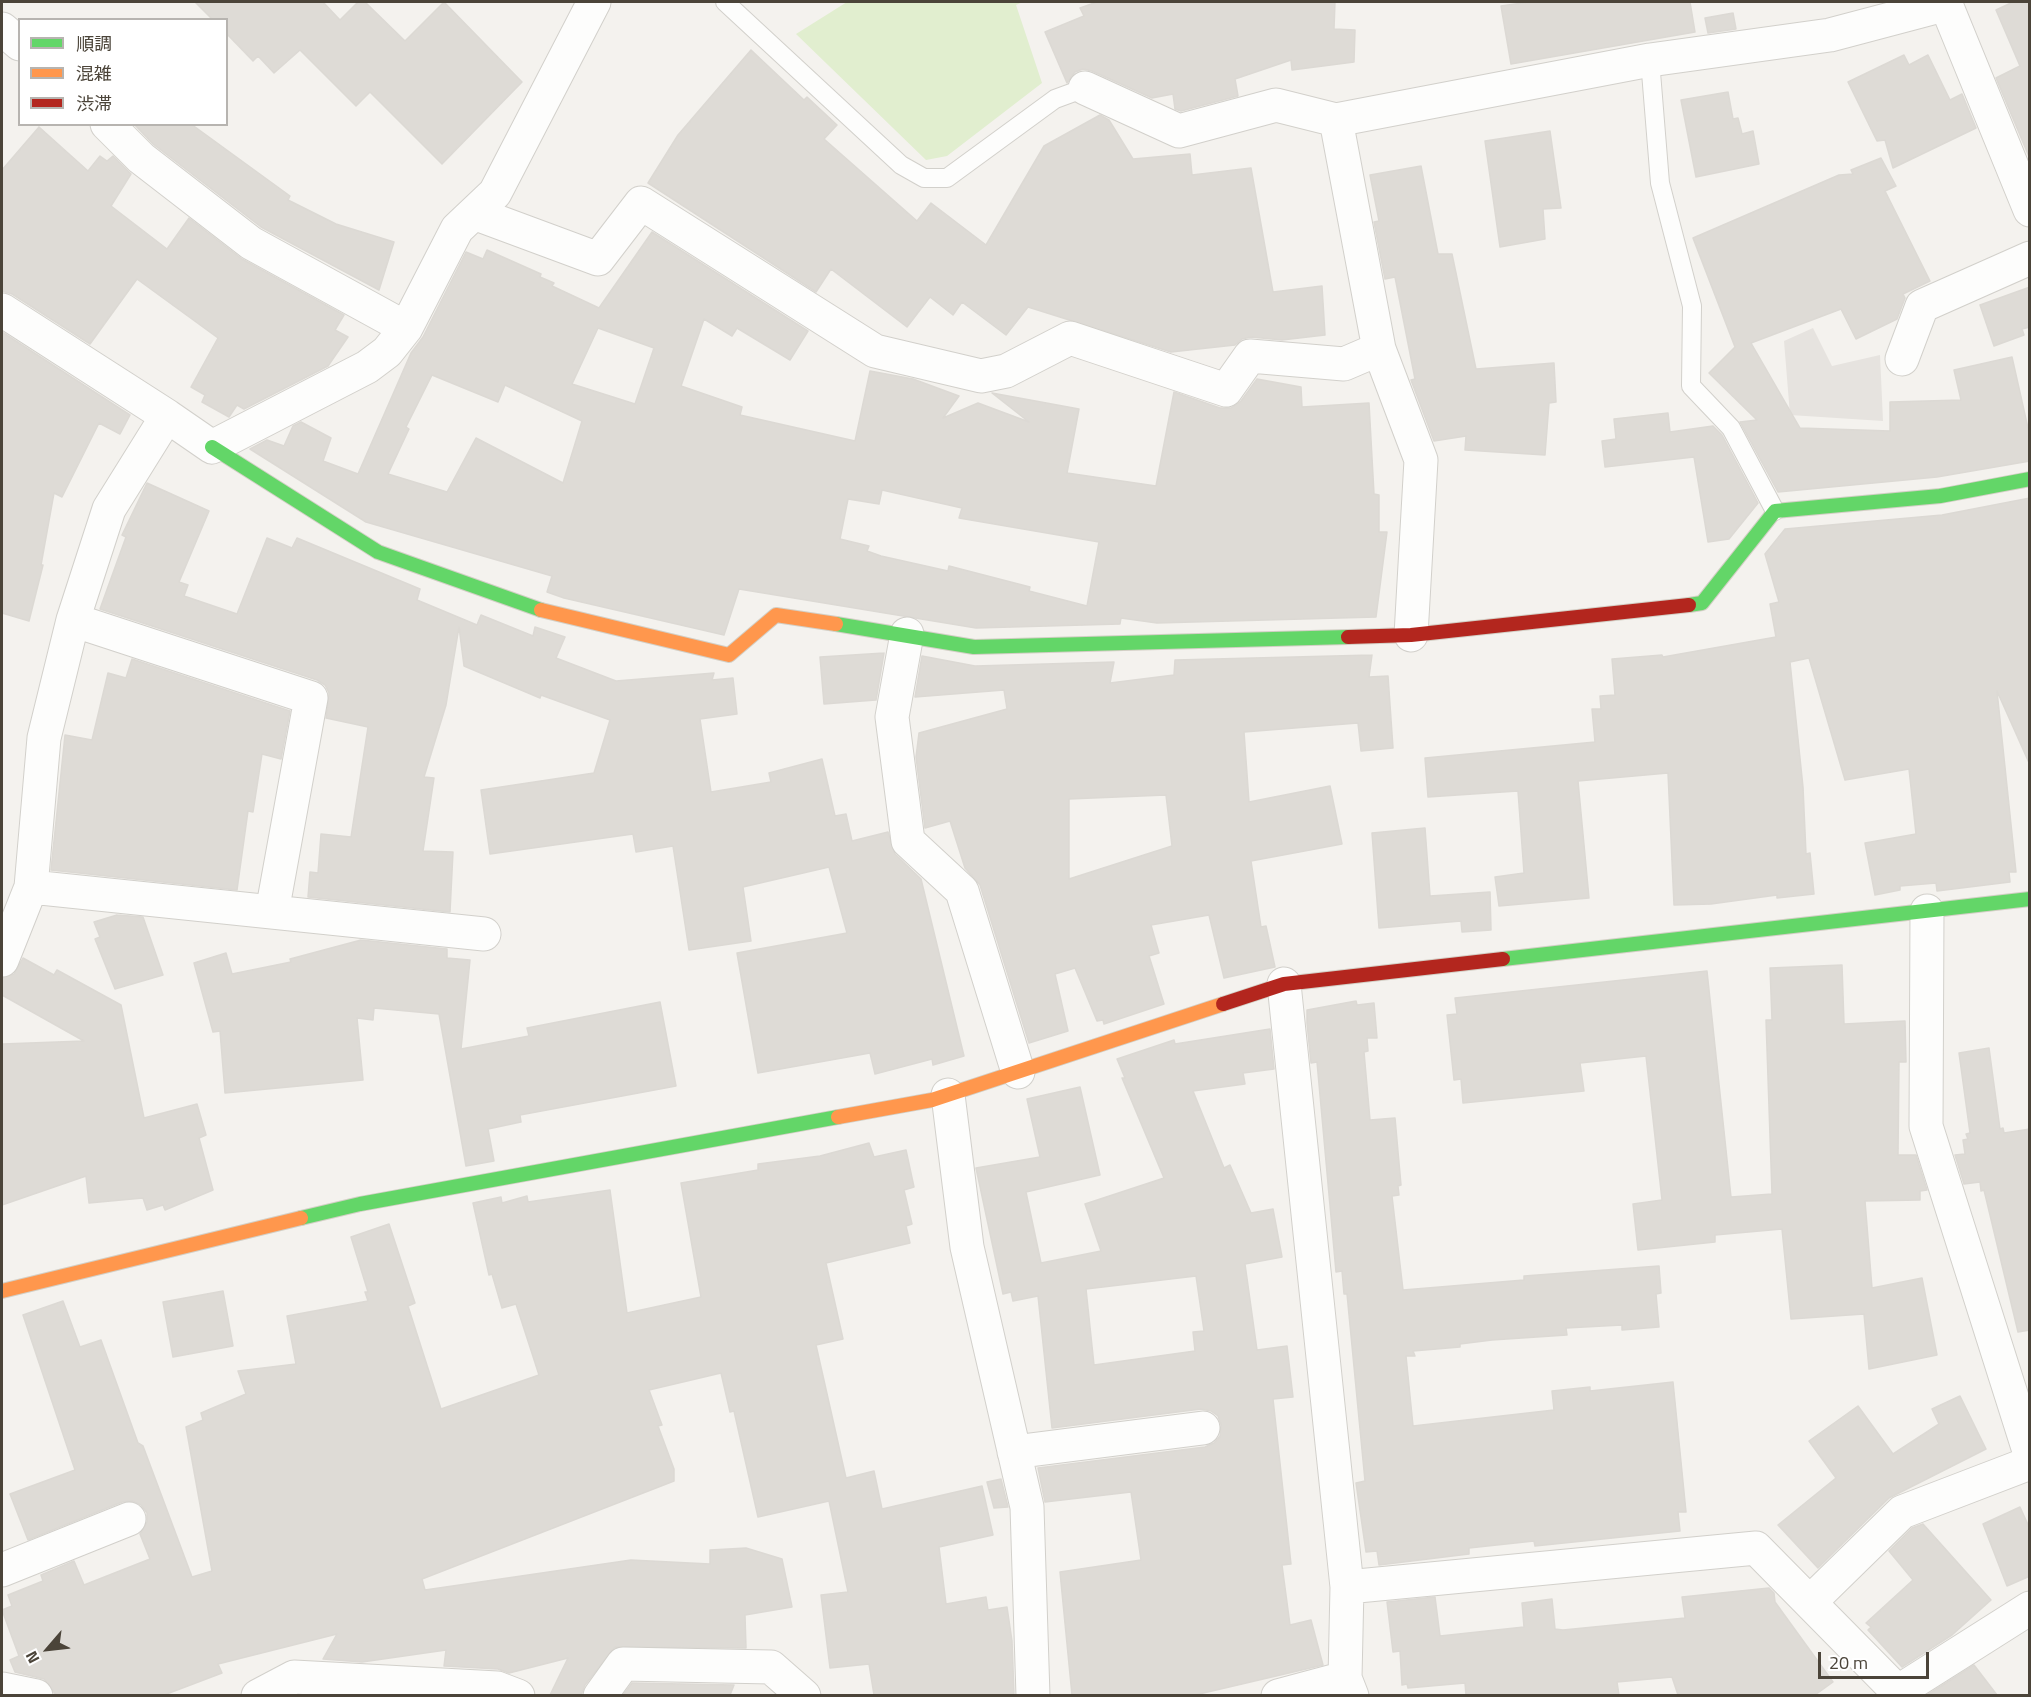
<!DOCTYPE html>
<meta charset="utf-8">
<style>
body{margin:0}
#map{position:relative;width:2031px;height:1697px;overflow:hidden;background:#f4f2ee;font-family:"Titillium Web","Noto Sans JP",sans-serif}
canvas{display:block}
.frame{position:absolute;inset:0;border:3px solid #4b4439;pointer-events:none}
.legend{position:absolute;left:18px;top:18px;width:210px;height:108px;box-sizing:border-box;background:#fff;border:2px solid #b7b4b0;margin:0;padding:8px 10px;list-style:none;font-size:18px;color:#4b4439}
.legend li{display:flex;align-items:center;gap:12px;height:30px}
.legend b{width:30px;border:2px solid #b7b4b0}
.north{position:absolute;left:18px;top:1619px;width:60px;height:60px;-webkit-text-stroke:4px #fff;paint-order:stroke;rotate:242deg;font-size:16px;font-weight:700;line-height:24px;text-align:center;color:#4b4439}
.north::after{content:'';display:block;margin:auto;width:21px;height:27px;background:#4b4439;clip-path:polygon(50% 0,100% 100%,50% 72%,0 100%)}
.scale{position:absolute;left:1818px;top:1652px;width:111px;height:27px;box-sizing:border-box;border:3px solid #4b4439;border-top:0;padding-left:8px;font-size:18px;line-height:21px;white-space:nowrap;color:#4b4439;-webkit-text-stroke:4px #fff;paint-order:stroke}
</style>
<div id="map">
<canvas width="2031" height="1697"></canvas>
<div class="frame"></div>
<ul class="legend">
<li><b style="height:8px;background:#63d668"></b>順調</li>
<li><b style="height:8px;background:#ff974d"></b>混雑</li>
<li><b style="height:8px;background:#b3261e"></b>渋滞</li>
</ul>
<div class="north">N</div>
<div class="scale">20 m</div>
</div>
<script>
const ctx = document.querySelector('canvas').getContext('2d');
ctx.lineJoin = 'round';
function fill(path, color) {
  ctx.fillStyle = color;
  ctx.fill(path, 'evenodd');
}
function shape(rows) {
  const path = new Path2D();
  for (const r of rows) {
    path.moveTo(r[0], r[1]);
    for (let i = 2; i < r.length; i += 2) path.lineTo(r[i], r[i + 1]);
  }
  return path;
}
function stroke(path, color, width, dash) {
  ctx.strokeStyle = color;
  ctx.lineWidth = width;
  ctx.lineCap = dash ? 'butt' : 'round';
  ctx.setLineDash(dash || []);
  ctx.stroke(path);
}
fill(shape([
 [847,2,1023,2,1016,5,1042,83,947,156,926,160,796,34]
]), '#e1eecf');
fill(shape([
 [1813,328,1832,366,1880,355,1883,421,1790,415,1784,341]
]), '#e6e3df');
const building = shape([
 [195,2,323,2,340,20,358,2,365,2,405,41,444,2,522,82,442,164,370,92,356,106,300,50,274,73,258,56,253,61,226,33,226,20,213,20,195,2],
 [1097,2,1335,2,1334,29,1355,30,1354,62,1292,70,1291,60,1235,79,1238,96,1181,111,1175,109,1173,94,1152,98,1092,71,1083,69,1075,72,1067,83,1045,32,1084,16,1080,8,1097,2],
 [1529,2,1690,2,1695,32,1511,64,1501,6,1529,2],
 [2013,2,2030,2,2030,159,1996,78,2020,66,1996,10,2013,2],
 [1733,13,1736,29,1708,33,1705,18,1733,13],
 [751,50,804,100,807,97,837,125,824,139,917,221,931,203,986,245,1044,146,1100,115,1109,120,1133,159,1190,154,1192,175,1251,168,1273,292,1322,286,1325,335,1282,340,1251,337,1242,339,1235,345,1171,352,1028,307,1006,335,962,302,953,315,930,297,907,327,831,269,816,292,648,183,678,135,751,50],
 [1904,55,1909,65,1928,55,1950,100,1962,94,1976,128,1893,168,1885,140,1877,141,1848,82,1904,55],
 [1728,92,1733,119,1738,118,1742,134,1753,131,1759,164,1696,177,1681,100,1728,92],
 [134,124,191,124,290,196,288,200,336,224,394,242,379,290,261,227,153,144,134,124],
 [39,127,88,171,100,156,107,161,113,156,131,174,111,206,167,249,189,218,242,259,344,315,335,330,348,337,328,366,244,409,237,405,229,417,202,402,205,395,191,387,218,338,137,279,90,344,12,294,2,291,2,170,39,127],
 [1550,131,1561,208,1543,209,1545,239,1500,247,1485,141,1550,131],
 [1881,158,1896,186,1885,191,1930,281,1903,294,1905,298,1897,319,1856,339,1841,309,1751,343,1800,428,1890,431,1890,402,1961,400,1954,370,2012,357,2030,437,2030,461,1937,477,1778,492,1740,422,1757,420,1709,373,1735,347,1693,238,1839,175,1853,174,1851,170,1881,158],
 [1421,166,1438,254,1452,254,1476,369,1554,363,1556,402,1549,403,1545,455,1465,450,1466,436,1434,441,1411,380,1415,379,1395,277,1385,279,1374,222,1379,221,1370,175,1421,166],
 [652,232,808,331,790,360,737,328,732,336,704,319,681,386,742,407,740,415,855,441,870,371,913,379,959,396,943,418,978,403,1029,422,992,393,1079,409,1067,473,1156,486,1174,392,1220,408,1231,408,1241,401,1257,379,1301,387,1302,407,1369,403,1374,494,1379,495,1379,532,1387,532,1376,617,1157,623,1121,618,1120,624,976,628,739,589,724,635,564,598,547,592,552,576,366,522,250,449,267,440,284,446,293,426,301,422,331,438,323,461,358,474,411,353,423,337,466,252,483,259,487,250,541,274,540,277,554,283,552,286,599,308,652,232],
 [598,328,654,348,635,404,572,384,598,328],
 [432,375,498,402,505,385,582,421,563,483,476,438,447,492,388,474,409,429,406,427,432,375],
 [882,490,962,508,959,518,1099,542,1087,606,1029,591,1030,587,949,566,948,571,881,556,867,551,869,546,840,539,848,499,879,504,882,490],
 [2030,287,2030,327,2022,329,2024,335,1994,346,1980,305,2030,287],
 [2,332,130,415,120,434,99,423,62,497,54,493,41,565,43,565,29,621,2,613,2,332],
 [1668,413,1670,432,1713,426,1722,435,1758,503,1729,539,1708,542,1694,457,1605,467,1602,441,1616,439,1614,419,1668,413],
 [147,483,209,511,179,582,188,585,184,596,237,614,267,538,292,548,297,538,420,589,417,600,477,625,481,615,533,636,535,627,565,637,556,658,616,681,714,673,712,680,733,678,737,714,700,719,711,792,771,782,769,773,822,759,835,816,846,814,852,841,888,832,895,854,921,879,964,1056,933,1065,932,1059,875,1074,870,1053,758,1073,737,953,847,933,829,867,743,887,751,941,689,950,673,846,636,852,633,834,490,854,481,790,594,773,610,720,541,695,540,698,464,666,459,627,446,705,424,777,434,778,423,851,453,852,450,912,308,897,310,872,318,873,321,834,351,837,368,727,326,718,329,693,325,685,317,680,100,609,126,537,122,535,147,483],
 [2030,498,2030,765,1997,691,2016,872,2009,872,2010,882,1937,891,1936,883,1900,886,1900,890,1875,895,1865,843,1916,834,1909,769,1845,780,1809,658,1790,662,1803,787,1806,854,1810,853,1814,894,1777,898,1777,895,1711,904,1674,905,1668,773,1578,781,1589,898,1499,906,1495,877,1524,873,1518,791,1428,797,1425,758,1595,742,1592,709,1601,709,1600,696,1615,695,1612,659,1662,655,1663,657,1776,637,1770,604,1779,602,1765,554,1785,529,1942,515,2030,498],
 [884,653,876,700,824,704,820,657,884,653],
 [1372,655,1369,677,1388,676,1393,748,1361,751,1358,723,1244,732,1249,802,1330,786,1342,844,1251,861,1261,927,1266,926,1275,967,1224,978,1209,915,1151,925,1159,953,1149,956,1164,1004,1104,1024,1103,1020,1097,1021,1075,968,1055,974,1068,1031,1029,1043,980,885,965,868,950,821,925,828,916,757,919,733,1007,709,1004,690,915,697,922,656,975,666,1114,662,1110,683,1174,675,1175,660,1372,655],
 [1166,795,1172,846,1069,879,1069,799,1166,795],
 [132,659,290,711,281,759,262,754,253,812,248,811,237,890,51,870,65,735,92,740,108,673,126,678,132,659],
 [1425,828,1430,896,1490,892,1491,930,1462,932,1461,921,1379,928,1372,833,1425,828],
 [117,915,143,917,163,975,115,989,95,939,100,937,94,922,117,915],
 [361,940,447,949,447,958,470,960,461,1049,529,1036,527,1028,660,1002,676,1086,520,1115,521,1122,488,1129,494,1161,466,1166,439,1014,374,1008,373,1020,357,1018,363,1080,225,1093,220,1031,213,1032,194,963,226,953,232,974,291,962,290,959,361,940],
 [23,958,54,975,57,970,121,1005,144,1118,197,1104,206,1135,199,1138,213,1190,165,1210,163,1205,147,1210,143,1198,89,1203,86,1176,2,1205,2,1044,84,1041,2,995,2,978,14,974,23,958],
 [1842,965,1844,1024,1905,1021,1906,1062,1899,1062,1898,1155,1916,1155,1927,1190,1920,1191,1920,1200,1865,1201,1872,1288,1922,1278,1937,1355,1869,1369,1864,1314,1791,1319,1782,1229,1715,1235,1715,1242,1638,1250,1633,1204,1662,1200,1646,1056,1580,1063,1584,1091,1463,1103,1461,1079,1454,1080,1447,1015,1457,1014,1455,998,1707,971,1731,1197,1772,1194,1766,1020,1772,1020,1770,968,1842,965],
 [1356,1001,1357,1005,1374,1003,1377,1038,1367,1038,1368,1051,1364,1052,1370,1120,1395,1118,1401,1185,1398,1186,1399,1195,1392,1196,1403,1290,1524,1280,1524,1276,1659,1266,1661,1293,1656,1294,1659,1327,1622,1330,1622,1325,1566,1328,1567,1335,1492,1340,1460,1344,1460,1347,1413,1351,1415,1356,1406,1356,1413,1426,1554,1410,1552,1391,1590,1387,1590,1391,1673,1382,1686,1512,1678,1512,1680,1531,1535,1546,1534,1541,1469,1548,1469,1554,1379,1565,1377,1551,1366,1552,1356,1483,1365,1481,1347,1294,1344,1294,1342,1271,1336,1272,1317,1062,1311,1063,1307,1023,1307,1010,1356,1001],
 [1270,1029,1274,1069,1243,1073,1245,1084,1193,1091,1224,1168,1230,1165,1251,1213,1273,1209,1282,1257,1245,1264,1257,1350,1287,1346,1293,1397,1273,1399,1291,1564,1282,1565,1290,1625,1311,1620,1323,1665,1195,1695,1072,1695,1060,1572,1141,1560,1131,1492,1045,1502,1038,1468,1205,1447,1214,1443,1220,1436,1221,1425,1218,1416,1211,1411,1201,1409,1052,1428,1038,1296,1013,1301,1011,1292,1003,1294,976,1168,1040,1157,1027,1099,1080,1087,1100,1175,1026,1192,1041,1263,1101,1251,1085,1204,1164,1178,1122,1078,1125,1078,1117,1059,1174,1040,1175,1044,1270,1029],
 [1196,1276,1204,1331,1193,1332,1195,1351,1094,1365,1086,1289,1196,1276],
 [1989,1048,2000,1129,2003,1128,2004,1133,2030,1129,2030,1330,2018,1332,1984,1190,1981,1191,1980,1182,1964,1184,1955,1155,1965,1154,1963,1140,1968,1139,1966,1134,1970,1133,1959,1053,1989,1048],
 [869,1143,874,1157,906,1150,914,1187,904,1190,912,1224,906,1226,910,1243,826,1263,843,1339,816,1345,846,1478,874,1471,882,1509,982,1486,993,1535,939,1547,946,1604,986,1597,988,1610,1007,1607,1012,1641,1014,1695,874,1695,869,1664,830,1668,821,1595,848,1592,829,1501,758,1517,734,1411,730,1412,721,1373,649,1390,662,1425,658,1426,674,1469,674,1481,422,1579,425,1590,631,1560,710,1564,710,1550,746,1548,782,1559,792,1607,745,1615,746,1648,615,1647,585,1685,581,1695,550,1695,568,1658,509,1673,498,1669,444,1666,446,1650,362,1662,323,1659,337,1634,218,1664,222,1673,164,1695,56,1695,44,1679,15,1672,10,1660,19,1656,2,1610,12,1606,8,1595,43,1581,41,1575,74,1561,84,1585,150,1559,140,1534,147,1522,147,1513,141,1505,132,1501,122,1502,28,1540,10,1494,75,1470,23,1315,63,1301,80,1347,101,1340,138,1443,143,1446,192,1577,212,1571,186,1427,203,1420,201,1413,246,1394,238,1371,296,1364,287,1316,368,1301,365,1292,368,1292,351,1237,389,1224,415,1303,408,1306,441,1409,539,1375,516,1304,502,1308,492,1274,489,1275,473,1203,501,1197,502,1203,527,1196,528,1202,610,1190,627,1313,701,1297,681,1183,758,1170,758,1164,820,1156,869,1143],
 [223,1291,233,1346,173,1357,163,1302,223,1291],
 [1960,1396,1986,1449,1889,1498,1818,1568,1778,1525,1836,1478,1809,1441,1858,1406,1893,1454,1939,1424,1932,1409,1960,1396],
 [1001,1479,1008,1507,994,1508,987,1482,1001,1479],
 [2020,1507,2030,1529,2030,1576,2007,1586,1983,1524,2020,1507],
 [1923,1524,1991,1600,1952,1635,1902,1667,1868,1630,1871,1627,1866,1623,1913,1580,1889,1551,1912,1528,1923,1524],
 [1769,1588,1774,1593,1775,1602,1833,1682,1815,1695,1678,1695,1672,1677,1617,1682,1619,1695,1466,1695,1465,1683,1408,1688,1407,1684,1402,1685,1400,1651,1393,1652,1387,1602,1435,1597,1440,1636,1524,1627,1522,1603,1552,1599,1555,1629,1563,1630,1685,1618,1682,1597,1769,1588],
 [1974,1665,1997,1695,1927,1695,1974,1665],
 [632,1683,734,1685,730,1695,623,1695,632,1683]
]);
fill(building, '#dedbd6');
stroke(building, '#dcd9d4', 1.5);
const lane = shape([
 [725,2,901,165,924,178,947,178,1055,99,1085,88],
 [1650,60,1660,183,1692,306,1691,386,1731,428,1775,511]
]);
const street = shape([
 [1945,2,2030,210],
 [2,29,20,44],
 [1085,88,1179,131,1276,105,1336,120,1650,60,1830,35,1947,4],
 [1336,120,1379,349,1421,460,1411,635],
 [107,124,141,158,251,243,406,328],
 [474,213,598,259,641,203,875,351,981,376,1006,371,1070,338,1226,390,1250,356,1344,364,1379,349],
 [2,310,167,416],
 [1902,359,1922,306,2030,258],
 [73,620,311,698,272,912],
 [907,634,892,717,908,841,962,891,1018,1072],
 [31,887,484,934],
 [1927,911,1926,1126,2030,1454],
 [2,960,31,887,44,738,73,620,109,509,167,416,212,447,367,367,387,352,406,328,457,229,495,193,594,2],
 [1284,984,1347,1587,1756,1548,1902,1696],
 [948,1095,967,1247,1027,1507,1033,1696],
 [1014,1452,1203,1428],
 [2,1570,129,1519],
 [1347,1587,1345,1678,1352,1696],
 [1810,1602,1902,1512,2030,1463],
 [2,1689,36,1696],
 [1899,1691,2030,1608],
 [258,1696,294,1677,497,1688,518,1696],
 [600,1696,623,1664,771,1667,804,1696],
 [1278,1696,1345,1678]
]);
const fast = shape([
 [212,447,378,552,541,610],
 [1689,605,1702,603,1775,511,1940,496,2030,479],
 [836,624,974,647,1348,637],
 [1503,959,2030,899],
 [301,1218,360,1204,838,1117]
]);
const slow = shape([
 [541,610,729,655,776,615,836,624],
 [838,1117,932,1100,1223,1004],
 [2,1291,301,1218]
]);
const jam = shape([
 [1348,637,1411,635,1689,605],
 [1223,1004,1284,984,1503,959]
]);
stroke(lane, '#d2d0cb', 20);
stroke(street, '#d2d0cb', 35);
stroke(fast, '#d3cfc5', 16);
stroke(slow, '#d3cfc5', 16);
stroke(jam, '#d3cfc5', 16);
stroke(lane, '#fdfdfc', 18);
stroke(street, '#fdfdfc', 33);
stroke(fast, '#63d668', 14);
stroke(slow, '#ff974d', 14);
stroke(jam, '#b3261e', 14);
</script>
